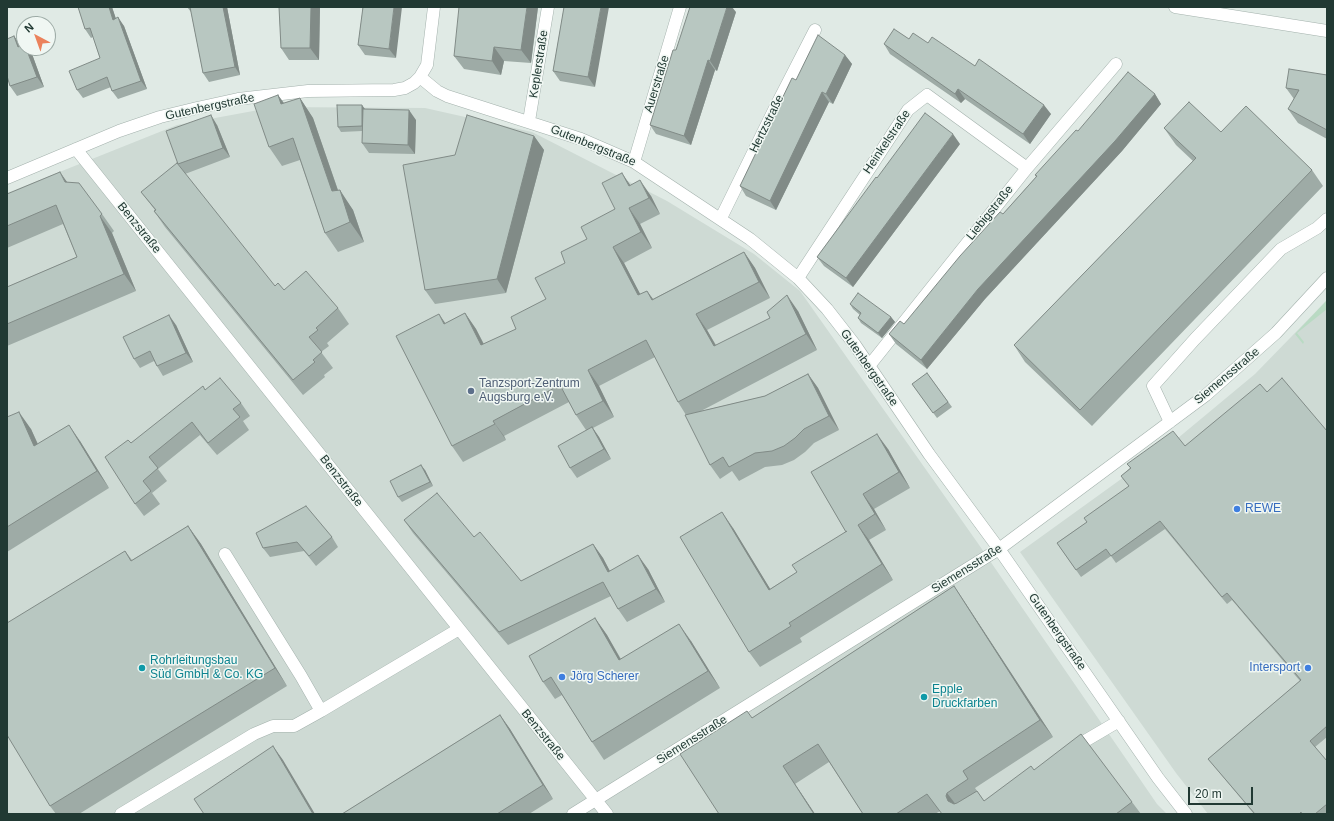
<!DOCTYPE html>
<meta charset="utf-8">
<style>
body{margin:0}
#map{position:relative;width:1334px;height:821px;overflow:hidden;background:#e0eae5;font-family:Helvetica,sans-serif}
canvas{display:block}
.frame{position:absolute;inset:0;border:8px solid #213933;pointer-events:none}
.north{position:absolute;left:16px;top:16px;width:40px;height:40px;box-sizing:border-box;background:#f0f7f3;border:1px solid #9daba6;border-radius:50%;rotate:319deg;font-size:11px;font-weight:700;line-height:16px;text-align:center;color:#213933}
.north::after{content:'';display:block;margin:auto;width:14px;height:18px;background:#eb825c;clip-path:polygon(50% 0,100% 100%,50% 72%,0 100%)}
.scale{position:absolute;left:1188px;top:787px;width:65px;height:18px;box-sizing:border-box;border:2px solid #213933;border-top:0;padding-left:5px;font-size:12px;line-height:14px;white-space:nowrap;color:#213933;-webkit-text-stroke:3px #f0f7f3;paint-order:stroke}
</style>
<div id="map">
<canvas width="1334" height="821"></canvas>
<div class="frame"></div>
<div class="north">N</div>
<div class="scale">20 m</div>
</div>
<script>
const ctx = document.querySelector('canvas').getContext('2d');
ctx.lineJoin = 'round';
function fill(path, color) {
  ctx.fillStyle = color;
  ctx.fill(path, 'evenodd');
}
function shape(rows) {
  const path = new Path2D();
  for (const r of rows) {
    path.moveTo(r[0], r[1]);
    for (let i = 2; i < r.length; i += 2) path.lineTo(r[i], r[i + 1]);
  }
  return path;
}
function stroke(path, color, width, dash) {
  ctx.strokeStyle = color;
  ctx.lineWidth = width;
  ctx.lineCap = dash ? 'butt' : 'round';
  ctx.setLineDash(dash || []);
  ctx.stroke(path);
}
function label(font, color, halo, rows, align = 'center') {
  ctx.font = font + ' Helvetica,sans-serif';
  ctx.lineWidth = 3;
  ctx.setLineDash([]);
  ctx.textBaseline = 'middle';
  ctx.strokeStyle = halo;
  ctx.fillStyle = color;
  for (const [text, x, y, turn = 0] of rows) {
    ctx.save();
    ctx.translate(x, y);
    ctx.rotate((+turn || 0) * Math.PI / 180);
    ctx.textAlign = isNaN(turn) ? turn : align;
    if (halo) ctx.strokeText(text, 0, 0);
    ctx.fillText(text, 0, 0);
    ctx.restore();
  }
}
fill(shape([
 [275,107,425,108,532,132,667,201,754,254,800,291,977,542,1157,804,1167,814,7,814,7,193,177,125],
 [1327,300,1327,814,1208,814,1176,773,1020,552,1178,438,1255,374]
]), '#cedad4');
fill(shape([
 [1327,300,1327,309,1297,333,1304,342,1303,344,1295,334]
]), '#b9dac3');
const minor = shape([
 [1175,7,1327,31],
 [420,77,437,91,447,96,581,139,634,162,750,239,798,278,827,309,855,345,929,454,999,549,1158,778,1186,814],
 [529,121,548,7],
 [76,149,607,814],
 [634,162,680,7],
 [7,178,119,131,160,117,197,108,238,99,308,91,394,90,405,88,414,83,420,77,427,65,434,7],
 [721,218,775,108,815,30],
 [798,278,908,110,927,95,1027,168],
 [869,366,1027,168,1116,64],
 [1170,422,1153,386,1195,339,1281,249,1317,228,1327,219],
 [225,554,301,676,321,711],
 [1073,748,1119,721],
 [121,814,254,734,273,726,294,726,321,711,459,629],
 [573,814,999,549,1206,395,1276,333,1327,278]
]);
stroke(minor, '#a3b1ac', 13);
stroke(minor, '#fff', 12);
fill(shape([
 [78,7,112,7,116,19,124,26,147,89,118,99,112,91,111,87,83,98,77,90,100,58,93,37,91,38,85,29],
 [187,7,227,7,240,75,209,82,203,73,191,12],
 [279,7,320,7,319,60,289,60,281,48],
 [363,7,396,58,365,55,358,45],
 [538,7,531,63,504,61,501,75,464,69,454,56],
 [564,7,595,87,560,81,553,71],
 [736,12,717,71,715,70,691,145,656,134,650,125,676,50],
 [14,36,21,46,32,54,44,87,17,96,10,86],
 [909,39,928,43,975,66,1051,114,1030,144,965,99,961,103,890,54,884,44],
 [845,55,852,64,833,104,829,102,776,210,746,196,740,186,796,80],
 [1327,75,1327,139,1298,123,1288,109,1294,99,1286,88],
 [1155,94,1161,104,1122,151,985,299,927,369,896,344,889,334,904,324,1036,177,1035,175,1078,131],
 [278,95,284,103,300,98,313,118,338,190,353,210,364,242,338,252,325,233,300,160,282,166,269,147],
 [365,109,416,120,415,154,369,153,362,143,362,131,341,132,338,127],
 [217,125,230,157,185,174,178,164],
 [1164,128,1221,132,1312,170,1323,186,1092,426,1025,362,1014,345,1193,161,1176,145],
 [534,136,544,150,506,293,435,304,425,290,455,155],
 [960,144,853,287,824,266,817,257,877,178],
 [68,183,102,214,114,231,112,233,136,291,7,346,7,287,77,257,63,224,7,248,7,194],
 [630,185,651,196,660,214,640,224,652,248,624,263,640,294,647,291,653,299,744,252,755,268,770,298,707,330,716,345,798,311,817,350,701,411,765,396,808,374,818,388,839,430,814,443,805,452,794,460,782,465,765,467,739,481,732,471,720,479,710,465,686,415,678,402,655,357,599,386,614,417,593,428,599,437,611,459,577,478,570,468,586,430,576,415,569,402,504,436,506,440,463,462,452,446,446,323,465,313,476,329,484,344,516,329,546,299,565,263,615,209],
 [141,192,275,286,284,290,338,308,349,324,327,343,329,346,321,352,333,368,324,375,325,377,303,395,165,227,154,211,155,210],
 [850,304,891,317,895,322,882,338,861,323,858,318,860,315,853,309],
 [176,325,193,362,163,376,154,361,140,368,134,359],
 [927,373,952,407,937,418,912,384],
 [205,390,241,403,250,416,243,421,249,430,217,455,200,435,158,469,167,481,152,493,160,504,144,516,135,504,131,443],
 [1267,392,1327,431,1327,737,1315,747,1327,761,1327,814,1254,814,1214,766,1208,759,1300,681,1232,600,1227,604,1165,529,1116,563,1111,556,1081,577,1057,543,1087,522,1129,486,1121,476,1130,468,1127,464,1185,446],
 [7,417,31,429,38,444,80,441,109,488,7,552],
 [888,449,910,488,874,509,886,530,869,540,893,580,800,638,802,642,760,667,749,652,733,528,770,589,797,572,846,532,811,472],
 [425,470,433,486,402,502,398,497],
 [404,520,474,537,521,581,593,544,603,558,610,571,648,569,665,602,627,622,618,609,611,596,508,645,413,533],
 [188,526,201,544,287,686,79,814,56,814,50,806,125,551,132,560],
 [256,533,332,537,338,547,316,566,304,551,270,557,263,548],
 [954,586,966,604,1053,737,975,788,984,801,1034,770,1132,802,1141,814,942,814,940,811,935,814,863,814,829,762,795,784,815,814,719,814,752,718],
 [595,618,607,635,621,659,691,641,720,688,604,760,592,742,562,695,555,699,543,682],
 [500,715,510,729,553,799,529,814,342,814]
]), '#9eaba6');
fill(shape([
 [109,7,112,7,119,28,113,20],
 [223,7,227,7,240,75,235,67],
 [311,7,320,7,319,60,310,48],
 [394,7,402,7,396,58,389,49],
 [527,7,538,7,531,63,521,50],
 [601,7,609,7,595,87,588,77],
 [727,7,732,7,736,12,717,71,710,61],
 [118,17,124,26,147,89,141,81],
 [14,36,21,46,18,47],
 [494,47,504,61,501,75,492,61],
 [26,48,27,48,32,54,44,87,37,77],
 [845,55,852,64,833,104,826,94],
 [708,60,715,70,691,145,684,136],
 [958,89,965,99,961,103,955,94],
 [822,92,829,102,776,210,770,201],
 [1155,94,1161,104,1122,151,985,299,927,369,921,360,978,289],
 [278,95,292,115,281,104],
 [300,98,313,118,345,211,332,191],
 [362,105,365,109,362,126],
 [1044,105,1051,114,1030,144,1023,134],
 [409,110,416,120,415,154,408,145],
 [211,115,217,125,230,157,223,148],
 [953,134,960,144,853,287,846,278],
 [534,136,544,150,506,293,497,279],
 [60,172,72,189,65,182],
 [622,173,633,189,629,186],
 [640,180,651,196,660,214,649,198],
 [340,190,353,210,364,242,350,222],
 [629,208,640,224,652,248,641,232],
 [100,216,112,233,136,291,124,274],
 [613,247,624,263,649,311,638,295],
 [744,252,755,268,770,298,759,282],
 [647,291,658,306,652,300],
 [787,295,798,311,817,350,806,334],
 [465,313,476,329,492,361,481,345],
 [439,314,450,330,444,324],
 [696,314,707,330,725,362,714,346],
 [169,315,176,325,193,362,186,353],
 [891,317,895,322,882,338,878,333],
 [588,370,599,386,614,417,603,401],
 [808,374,818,388,839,430,829,416],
 [19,412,31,429,46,463,34,446],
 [493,421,504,436,506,440,495,424],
 [69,425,80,441,109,488,97,471],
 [592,427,599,437,611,459,604,449],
 [877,434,888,449,910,488,899,472],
 [421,465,425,470,433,486,430,482],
 [863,494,874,509,886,530,875,514],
 [722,512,733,528,780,605,769,590],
 [858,525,869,540,893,580,882,564],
 [188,526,201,544,287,686,275,668],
 [593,544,603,558,617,585,608,572],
 [638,555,648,569,665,602,656,589],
 [954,586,966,604,1053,737,1040,720],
 [595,618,607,635,631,678,619,660],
 [679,624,691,641,720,688,708,671],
 [500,715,510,729,553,799,543,785],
 [273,746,283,760,315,814,313,814],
 [783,766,815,814,814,814],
 [947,793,960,810,948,801,946,796]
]), '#818b87');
const building = shape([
 [78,7,109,7,113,20,118,17,141,81,112,91,107,77,77,90,69,71,100,58,90,28,85,29,78,7],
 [190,7,223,7,235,67,203,73,190,7],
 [279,7,311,7,310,48,281,48,279,7],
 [363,7,394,7,389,49,358,45,363,7],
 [459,7,527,7,521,50,494,47,492,61,454,56,459,7],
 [564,7,601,7,588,77,553,71,564,7],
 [690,7,727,7,710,61,708,60,684,136,650,125,673,50,676,50,690,7],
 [894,29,909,39,913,33,928,43,932,37,975,66,979,59,1044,105,1023,134,958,89,955,94,884,44,894,29],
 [818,35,845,55,826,94,822,92,770,201,740,186,792,78,796,80,818,35],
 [14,36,18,47,24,44,24,48,26,48,37,77,10,86,7,76,7,39,14,36],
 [1289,69,1327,75,1327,130,1288,109,1299,90,1286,88,1289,69],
 [1128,72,1155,94,1115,141,978,289,921,360,889,334,900,321,904,324,960,256,1000,212,1003,214,1037,176,1035,175,1076,130,1078,131,1128,72],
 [278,95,281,104,300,98,332,191,340,190,350,222,325,233,293,138,269,147,254,104,278,95],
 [1189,102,1221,132,1246,106,1312,170,1080,410,1014,345,1196,158,1164,128,1189,102],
 [337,105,362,105,362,126,338,127,337,105],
 [363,109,409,110,408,145,362,143,363,109],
 [925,113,953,134,846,278,817,257,876,177,877,178,925,113],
 [211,115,223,148,178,164,166,131,211,115],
 [467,115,534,136,497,279,425,290,403,165,455,155,467,115],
 [177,163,275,286,278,283,284,290,306,271,338,308,316,328,318,330,309,337,322,352,313,360,315,362,293,380,154,211,156,210,141,192,177,163],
 [60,172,65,182,79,183,102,214,100,216,124,274,7,324,7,287,77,257,56,205,7,226,7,194,60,172],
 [622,173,629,186,640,180,649,198,629,208,641,232,613,247,638,295,647,291,652,300,744,252,759,282,696,314,714,346,770,318,767,312,787,295,806,334,678,402,646,340,588,370,603,401,576,415,560,385,493,421,495,424,452,446,396,336,439,314,444,324,465,313,481,345,516,329,511,317,546,299,535,278,565,263,561,252,587,239,581,227,615,209,602,183,622,173],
 [858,293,891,317,878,333,858,318,861,313,850,304,858,293],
 [169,315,186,353,157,366,150,351,134,359,123,337,169,315],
 [927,373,948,402,933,413,912,384,927,373],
 [808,374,829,416,804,429,795,438,784,446,772,451,755,453,729,467,723,457,710,465,685,415,765,396,808,374],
 [220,378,241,403,233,409,240,417,208,443,192,422,149,457,158,468,143,481,151,491,135,504,105,457,128,440,131,443,203,386,205,390,220,378],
 [1282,378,1327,431,1327,726,1310,741,1327,761,1327,804,1315,814,1302,814,1301,812,1299,814,1255,814,1208,759,1301,680,1227,593,1222,597,1160,521,1111,556,1106,549,1076,570,1057,543,1087,522,1084,518,1129,486,1121,476,1131,468,1127,464,1173,431,1185,446,1260,384,1267,392,1282,378],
 [19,412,34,446,69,425,97,471,7,527,7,417,19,412],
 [592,427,604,449,570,468,558,446,592,427],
 [877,434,899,472,863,494,875,514,858,525,882,564,789,623,791,626,749,652,680,537,722,512,769,590,797,572,792,565,847,531,846,532,811,472,877,434],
 [421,465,430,482,398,497,390,481,421,465],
 [437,493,474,537,480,532,521,581,593,544,608,572,638,555,656,589,618,609,603,582,499,632,404,520,437,493],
 [306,506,332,537,309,556,297,542,263,548,256,533,306,506],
 [188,526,275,668,50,806,7,735,7,623,125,551,131,561,188,526],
 [954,586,1040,720,963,771,968,779,947,793,946,796,948,801,954,804,957,803,977,791,984,801,1031,766,1034,770,1081,734,1132,802,1116,814,942,814,927,794,896,814,863,814,818,744,783,766,814,814,719,814,680,754,747,711,752,718,954,586],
 [595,618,619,660,679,624,708,671,592,742,551,677,543,682,529,656,595,618],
 [500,715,543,785,497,814,342,814,500,715],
 [273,746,313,814,204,814,194,799,273,746]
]);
fill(building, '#b8c7c1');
stroke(building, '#818b87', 1);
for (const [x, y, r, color] of [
 [471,391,4,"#5c6f8a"],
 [1237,509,4,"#3f7fe0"],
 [142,668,4,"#0f9aa8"],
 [1308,668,4,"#3f7fe0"],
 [562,677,4,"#3f7fe0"],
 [924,697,4,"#0f9aa8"]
]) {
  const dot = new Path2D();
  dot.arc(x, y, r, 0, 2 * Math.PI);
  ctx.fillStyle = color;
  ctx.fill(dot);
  stroke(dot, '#f0f7f3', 1.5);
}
label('12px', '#213933', '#f0f7f3', [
 ["Keplerstraße",539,64,-81],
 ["Auerstraße",657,84,-73],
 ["Gutenbergstraße",210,107,-12],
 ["Hertzstraße",767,124,-64],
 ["Heinkelstraße",887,142,-56],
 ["Gutenbergstraße",593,146,22],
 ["Liebigstraße",990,213,-51],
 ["Benzstraße",139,228,51],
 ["Gutenbergstraße",869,368,55],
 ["Siemensstraße",1227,376,-40],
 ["Benzstraße",341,481,52],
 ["Siemensstraße",967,569,-32],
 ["Gutenbergstraße",1057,632,55],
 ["Benzstraße",543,735,51],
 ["Siemensstraße",692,740,-32]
]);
label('12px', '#4e5e75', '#f0f7f3', [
 ["Tanzsport-Zentrum",479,384],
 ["Augsburg e.V.",479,398]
], 'left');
label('12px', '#366cbe', '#f0f7f3', [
 ["REWE",1245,509],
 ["Intersport",1300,668,"right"],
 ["Jörg Scherer",570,677]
], 'left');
label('12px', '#0d838f', '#f0f7f3', [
 ["Rohrleitungsbau",150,661],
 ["Süd GmbH & Co. KG",150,675],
 ["Epple",932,690],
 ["Druckfarben",932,704]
], 'left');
</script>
